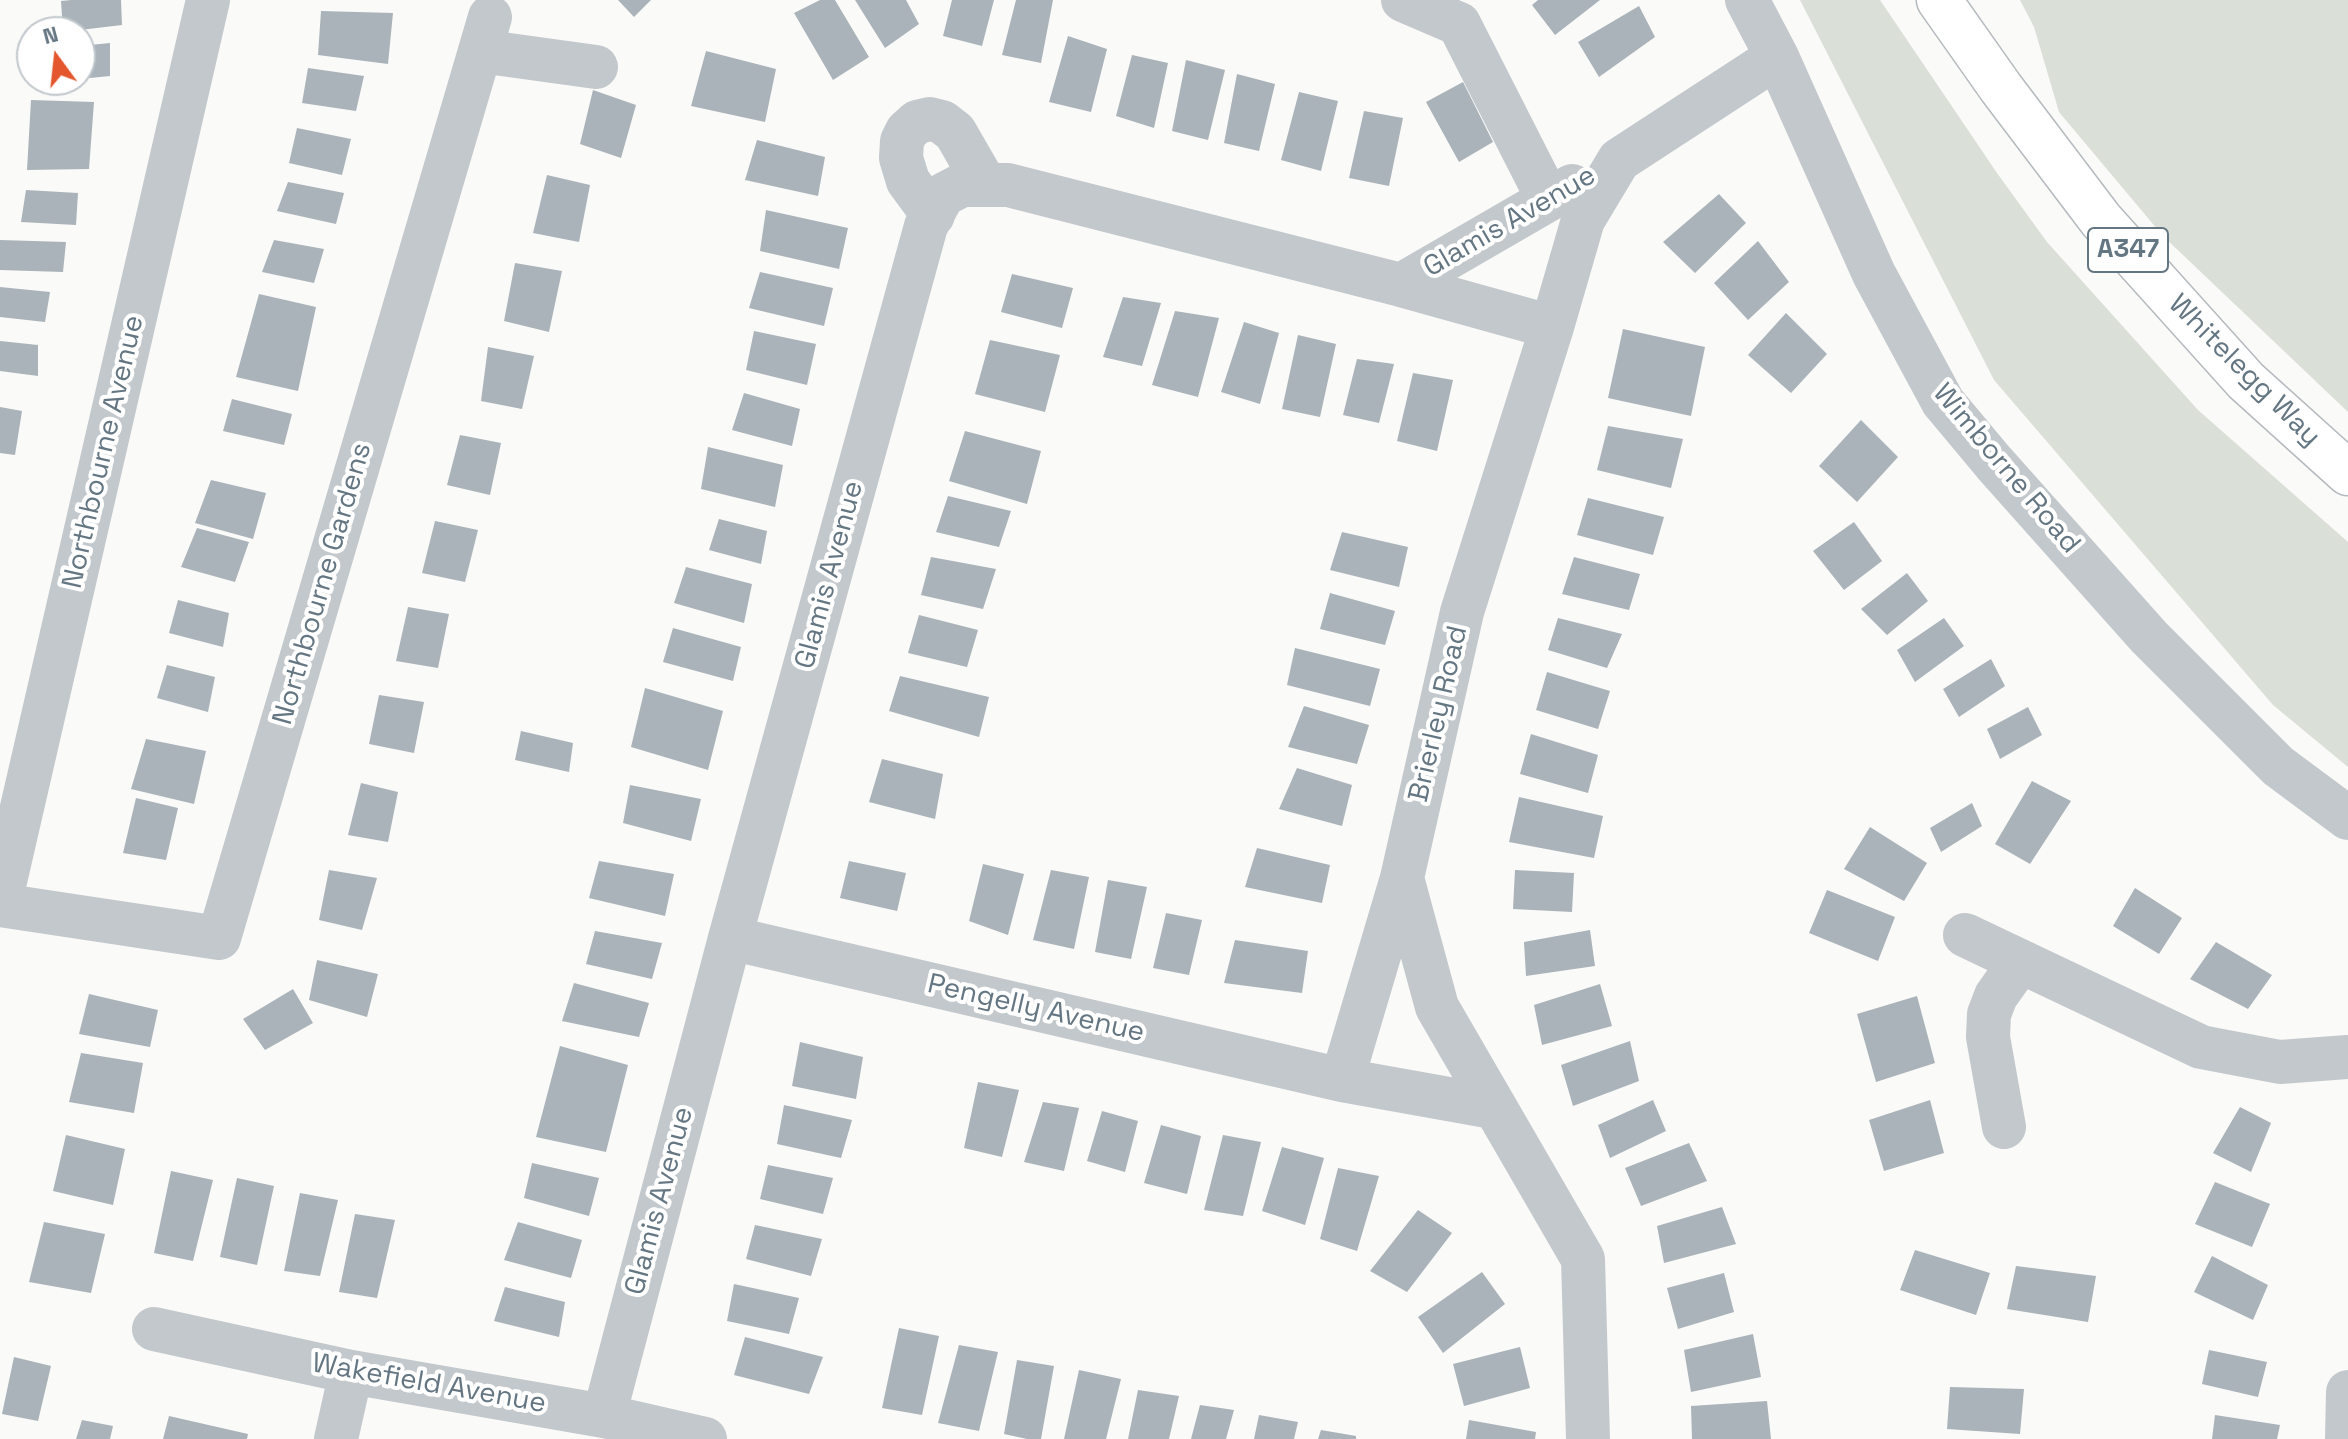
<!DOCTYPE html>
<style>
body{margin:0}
#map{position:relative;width:2348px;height:1439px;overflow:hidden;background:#fafaf8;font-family:"Space Grotesk",sans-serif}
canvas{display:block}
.north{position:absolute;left:16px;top:16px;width:80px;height:80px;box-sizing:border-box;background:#fff;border:2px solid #c1c8cd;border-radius:50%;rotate:345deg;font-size:22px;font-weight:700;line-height:32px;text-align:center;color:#657683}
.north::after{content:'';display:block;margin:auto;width:28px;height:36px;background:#e4572e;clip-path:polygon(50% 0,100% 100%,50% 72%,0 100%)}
</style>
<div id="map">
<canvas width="2348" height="1439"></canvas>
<div class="north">N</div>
</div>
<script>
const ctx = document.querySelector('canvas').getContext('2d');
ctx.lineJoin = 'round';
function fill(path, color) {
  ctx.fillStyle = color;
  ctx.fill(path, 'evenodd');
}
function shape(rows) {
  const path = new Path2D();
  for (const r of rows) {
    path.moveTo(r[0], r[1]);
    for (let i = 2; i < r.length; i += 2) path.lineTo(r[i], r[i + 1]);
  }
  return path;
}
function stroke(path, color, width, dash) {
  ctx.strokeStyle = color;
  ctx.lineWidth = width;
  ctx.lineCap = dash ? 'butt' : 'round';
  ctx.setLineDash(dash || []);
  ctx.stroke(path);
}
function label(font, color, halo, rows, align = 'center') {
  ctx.font = font + ' "Space Grotesk",sans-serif';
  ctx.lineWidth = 8;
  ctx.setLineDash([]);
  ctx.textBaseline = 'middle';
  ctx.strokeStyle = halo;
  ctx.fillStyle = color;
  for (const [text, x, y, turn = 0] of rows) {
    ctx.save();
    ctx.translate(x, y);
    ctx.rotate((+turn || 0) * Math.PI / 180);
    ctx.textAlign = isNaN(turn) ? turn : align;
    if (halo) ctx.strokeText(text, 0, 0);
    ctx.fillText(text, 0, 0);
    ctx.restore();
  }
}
fill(shape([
 [1800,0,1880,0,1997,173,2047,242,2198,410,2348,542,2348,767,2273,705,1994,380],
 [2020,0,2348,0,2348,412,2163,236,2059,112,2034,27]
]), '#dadfd7');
fill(shape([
 [71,0,121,0,122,25,63,32,61,1],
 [618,0,651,0,634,17],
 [820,0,835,0,869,57,833,80,794,13],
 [855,0,906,0,919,24,885,48],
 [952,0,994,0,982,46,943,36],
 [1016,0,1053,0,1041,63,1002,55],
 [1538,0,1600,0,1555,35,1532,5],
 [1639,6,1655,37,1599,77,1578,42],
 [321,11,393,13,388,64,318,55],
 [1068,36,1107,49,1091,112,1049,102],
 [110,43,110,76,80,79,80,46],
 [706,51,776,69,765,122,691,106],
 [1132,55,1168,63,1154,128,1116,116],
 [1186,60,1225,70,1208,140,1172,131],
 [308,68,364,76,356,111,302,103],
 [1237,74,1275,84,1259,151,1224,143],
 [1463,82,1493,142,1459,162,1426,102],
 [593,90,636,105,621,158,580,144],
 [1299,92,1338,101,1321,171,1281,160],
 [31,100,94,102,89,169,27,170],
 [1364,111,1403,118,1389,186,1349,178],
 [297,128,351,139,342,175,289,163],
 [757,140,825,157,818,196,745,180],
 [547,175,590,185,579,242,533,233],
 [288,182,344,193,336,224,277,211],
 [26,190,78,193,76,225,21,222],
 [1719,194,1746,223,1695,273,1663,242],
 [766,210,848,228,839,269,760,251],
 [0,240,66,242,63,272,0,270],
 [274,240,324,249,314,283,262,272],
 [1758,241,1789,282,1748,320,1714,283],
 [515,263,562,271,549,332,504,321],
 [760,272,833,288,824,326,749,308],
 [1012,274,1073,288,1062,328,1001,312],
 [0,287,50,292,45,322,0,317],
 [259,294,316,307,298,391,236,377],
 [1123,297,1161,303,1142,366,1103,357],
 [1175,311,1219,318,1198,397,1152,385],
 [1786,313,1827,354,1791,393,1748,355],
 [1244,322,1279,333,1260,404,1221,392],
 [1623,329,1705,347,1691,416,1608,398],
 [754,331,816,344,807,385,746,370],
 [1298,335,1336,344,1320,417,1282,409],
 [990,340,1060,355,1045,412,975,394],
 [0,341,38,345,38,376,0,371],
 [488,347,534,356,522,409,481,401],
 [1357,359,1394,364,1379,423,1343,415],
 [1413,373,1453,380,1437,451,1397,441],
 [744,393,800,409,792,446,732,430],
 [232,399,292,414,284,445,223,431],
 [0,407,22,411,15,455,0,453],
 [1861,420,1898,457,1857,502,1819,466],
 [1608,426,1683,439,1671,488,1597,470],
 [965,431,1041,451,1027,504,949,481],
 [460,435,501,443,490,495,447,485],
 [708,447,783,465,775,507,701,489],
 [211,480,266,493,253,539,195,523],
 [948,496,1011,511,999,547,936,532],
 [1588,498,1664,517,1653,555,1577,535],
 [719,519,767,531,761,564,709,550],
 [435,521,478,530,465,582,422,573],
 [1854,522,1882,561,1844,590,1813,551],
 [197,528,249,542,235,582,181,567],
 [1342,532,1408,547,1399,587,1330,570],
 [931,557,996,569,983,609,921,595],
 [1574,557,1640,574,1629,610,1562,594],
 [686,567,752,584,744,623,674,603],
 [1907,573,1928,601,1887,635,1861,609],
 [1330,593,1395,611,1385,645,1320,629],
 [178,600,229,613,223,647,169,633],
 [408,607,449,614,438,668,396,661],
 [919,615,978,630,967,667,908,653],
 [1558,618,1622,634,1607,668,1548,650],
 [1944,618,1964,646,1915,682,1897,650],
 [673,628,741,647,733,681,663,662],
 [1295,648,1380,669,1370,706,1287,685],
 [1991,659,2005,686,1959,717,1943,689],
 [167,665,215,677,208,712,157,698],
 [1547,672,1610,691,1598,729,1536,710],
 [900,676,989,697,979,737,889,711],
 [645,688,723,711,708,770,631,747],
 [379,695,424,702,414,753,369,744],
 [1304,706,1369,725,1357,764,1288,747],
 [2028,707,2042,735,2000,759,1987,729],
 [521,731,573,743,569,772,515,760],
 [1531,734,1598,755,1588,793,1520,774],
 [146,739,206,751,194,804,131,789],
 [882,759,943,774,935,819,869,802],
 [1297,768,1352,785,1342,826,1279,809],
 [2032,781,2071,801,2030,864,1995,844],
 [361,783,398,792,388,842,348,835],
 [630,785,701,799,691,841,623,823],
 [1519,797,1603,816,1594,858,1509,842],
 [136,798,178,808,166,860,123,853],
 [1972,803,1982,826,1941,852,1930,828],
 [1870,827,1927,863,1904,901,1844,869],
 [1257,848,1330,865,1322,903,1245,887],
 [599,861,674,874,665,916,589,898],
 [849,861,906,873,897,911,840,898],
 [983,864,1024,874,1008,935,969,921],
 [329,870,377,878,362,930,319,920],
 [1051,870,1089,877,1074,949,1033,940],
 [1515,870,1574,873,1572,912,1513,909],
 [1108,880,1147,887,1131,959,1095,952],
 [2135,888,2182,918,2159,954,2113,926],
 [1827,890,1895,917,1878,961,1809,933],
 [1166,913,1202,920,1189,975,1153,968],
 [1590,930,1595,966,1526,976,1524,942],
 [595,931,662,943,652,979,586,964],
 [1235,940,1308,951,1302,993,1224,983],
 [2216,942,2272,975,2248,1009,2190,979],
 [317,960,378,974,367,1017,309,1000],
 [574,983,649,1003,639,1037,562,1021],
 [1600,984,1612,1026,1542,1045,1534,1005],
 [293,989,313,1023,265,1050,243,1019],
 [89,994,158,1010,150,1047,79,1034],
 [1917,996,1935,1063,1876,1082,1857,1014],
 [1630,1041,1639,1081,1573,1106,1561,1065],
 [800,1042,863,1057,856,1099,792,1086],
 [560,1046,628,1065,606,1152,536,1137],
 [81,1053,143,1063,134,1113,69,1102],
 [978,1082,1019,1090,1002,1157,964,1148],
 [1653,1100,1666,1131,1610,1158,1598,1125],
 [1930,1100,1944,1153,1884,1171,1869,1120],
 [1043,1102,1079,1108,1064,1171,1024,1162],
 [784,1105,852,1120,841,1158,777,1144],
 [2240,1107,2271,1123,2251,1172,2213,1153],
 [1102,1111,1138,1121,1125,1172,1087,1161],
 [1161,1125,1201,1136,1187,1194,1144,1183],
 [66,1135,125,1149,113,1205,53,1191],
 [1223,1135,1261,1142,1243,1216,1204,1210],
 [1689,1143,1707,1181,1641,1206,1625,1168],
 [1282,1147,1324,1158,1305,1225,1262,1211],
 [532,1163,599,1178,589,1216,524,1198],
 [768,1165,833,1178,823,1214,760,1199],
 [1338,1168,1379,1176,1357,1251,1320,1239],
 [171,1171,213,1180,193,1261,154,1253],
 [237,1178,274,1186,257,1265,220,1257],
 [2215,1182,2270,1204,2252,1247,2195,1224],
 [300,1193,338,1200,320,1276,284,1271],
 [1722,1207,1736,1244,1664,1263,1657,1226],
 [1418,1210,1452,1233,1407,1292,1370,1271],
 [355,1214,395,1220,377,1298,339,1292],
 [44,1222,105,1234,91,1293,29,1282],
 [518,1222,582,1240,571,1278,504,1260],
 [755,1225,822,1239,811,1276,746,1259],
 [1915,1250,1990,1273,1976,1315,1900,1290],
 [2212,1256,2268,1285,2253,1320,2194,1292],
 [2016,1266,2096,1276,2088,1322,2007,1309],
 [1482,1272,1505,1304,1443,1353,1418,1317],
 [1724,1273,1734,1312,1678,1329,1667,1288],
 [734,1284,799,1298,789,1334,727,1321],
 [505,1287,565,1302,559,1337,494,1321],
 [899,1328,939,1336,922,1415,882,1408],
 [1753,1334,1761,1377,1691,1392,1684,1350],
 [745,1337,823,1357,809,1394,734,1375],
 [959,1345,998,1352,979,1431,938,1423],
 [1520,1347,1530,1388,1464,1406,1453,1364],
 [2209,1350,2267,1362,2258,1397,2202,1384],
 [14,1357,51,1366,38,1421,2,1414],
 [1017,1360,1054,1366,1041,1439,1027,1439,1004,1434],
 [1079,1370,1121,1379,1106,1439,1064,1439],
 [1950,1387,2024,1389,2020,1434,1947,1429],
 [1138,1390,1179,1396,1169,1439,1128,1439],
 [1767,1401,1771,1439,1692,1439,1691,1406],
 [1200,1405,1234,1410,1226,1439,1191,1439],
 [1259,1415,1298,1422,1294,1439,1254,1439],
 [2215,1415,2280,1425,2277,1439,2212,1439],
 [169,1416,248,1434,247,1439,163,1439],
 [82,1420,113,1426,110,1439,76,1439],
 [1469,1420,1536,1432,1535,1439,1466,1439],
 [1321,1430,1356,1436,1356,1439,1318,1439]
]), '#aab3b9');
const major = shape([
 [1939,0,2001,88,2101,220,2246,381,2348,473]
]);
stroke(major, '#b5babe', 47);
stroke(shape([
 [1403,0,1459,24,1548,199],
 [1747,0,1777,57,1874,274,1943,402,1994,463,2149,637,2278,766,2348,818],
 [480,51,596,67],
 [933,215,908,181,901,158,902,141,907,131,917,122,930,119,942,122,955,132,985,184],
 [1401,285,1572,186],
 [0,903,208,0],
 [0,905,219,938,490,17],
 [1965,935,2201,1047,2280,1062,2348,1057],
 [730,938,1342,1080,1402,878],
 [1342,1080,1493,1107],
 [2004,1127,1988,1037,1989,1014,1996,996,2020,962],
 [154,1329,351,1372,604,1416,705,1439],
 [604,1416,730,938,926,226,943,195,962,185,1008,185,1401,285,1552,327],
 [336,1439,351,1372],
 [1588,1439,1583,1259,1437,1007,1402,878,1462,612,1552,327,1583,220,1619,160,1777,57],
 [2347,1439,2348,1392]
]), '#c3c8cc', 44);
stroke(major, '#fff', 44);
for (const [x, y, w] of [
 [2128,250,80]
]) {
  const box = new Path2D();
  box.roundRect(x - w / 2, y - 22, w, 44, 6);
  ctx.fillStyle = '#fff';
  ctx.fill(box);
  stroke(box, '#657683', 2);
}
label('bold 26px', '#657683', null, [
 ["A347",2128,250]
]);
label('28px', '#657683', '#fff', [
 ["Glamis Avenue",1510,222,-30],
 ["Whitelegg Way",2244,371,45],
 ["Northbourne Avenue",104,452,-77],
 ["Wimborne Road",2006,469,50],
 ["Glamis Avenue",830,575,-75],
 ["Northbourne Gardens",323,584,-74],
 ["Brierley Road",1439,714,-77],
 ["Pengelly Avenue",1036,1009,13],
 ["Glamis Avenue",660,1201,-75],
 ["Wakefield Avenue",429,1384,10]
]);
</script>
